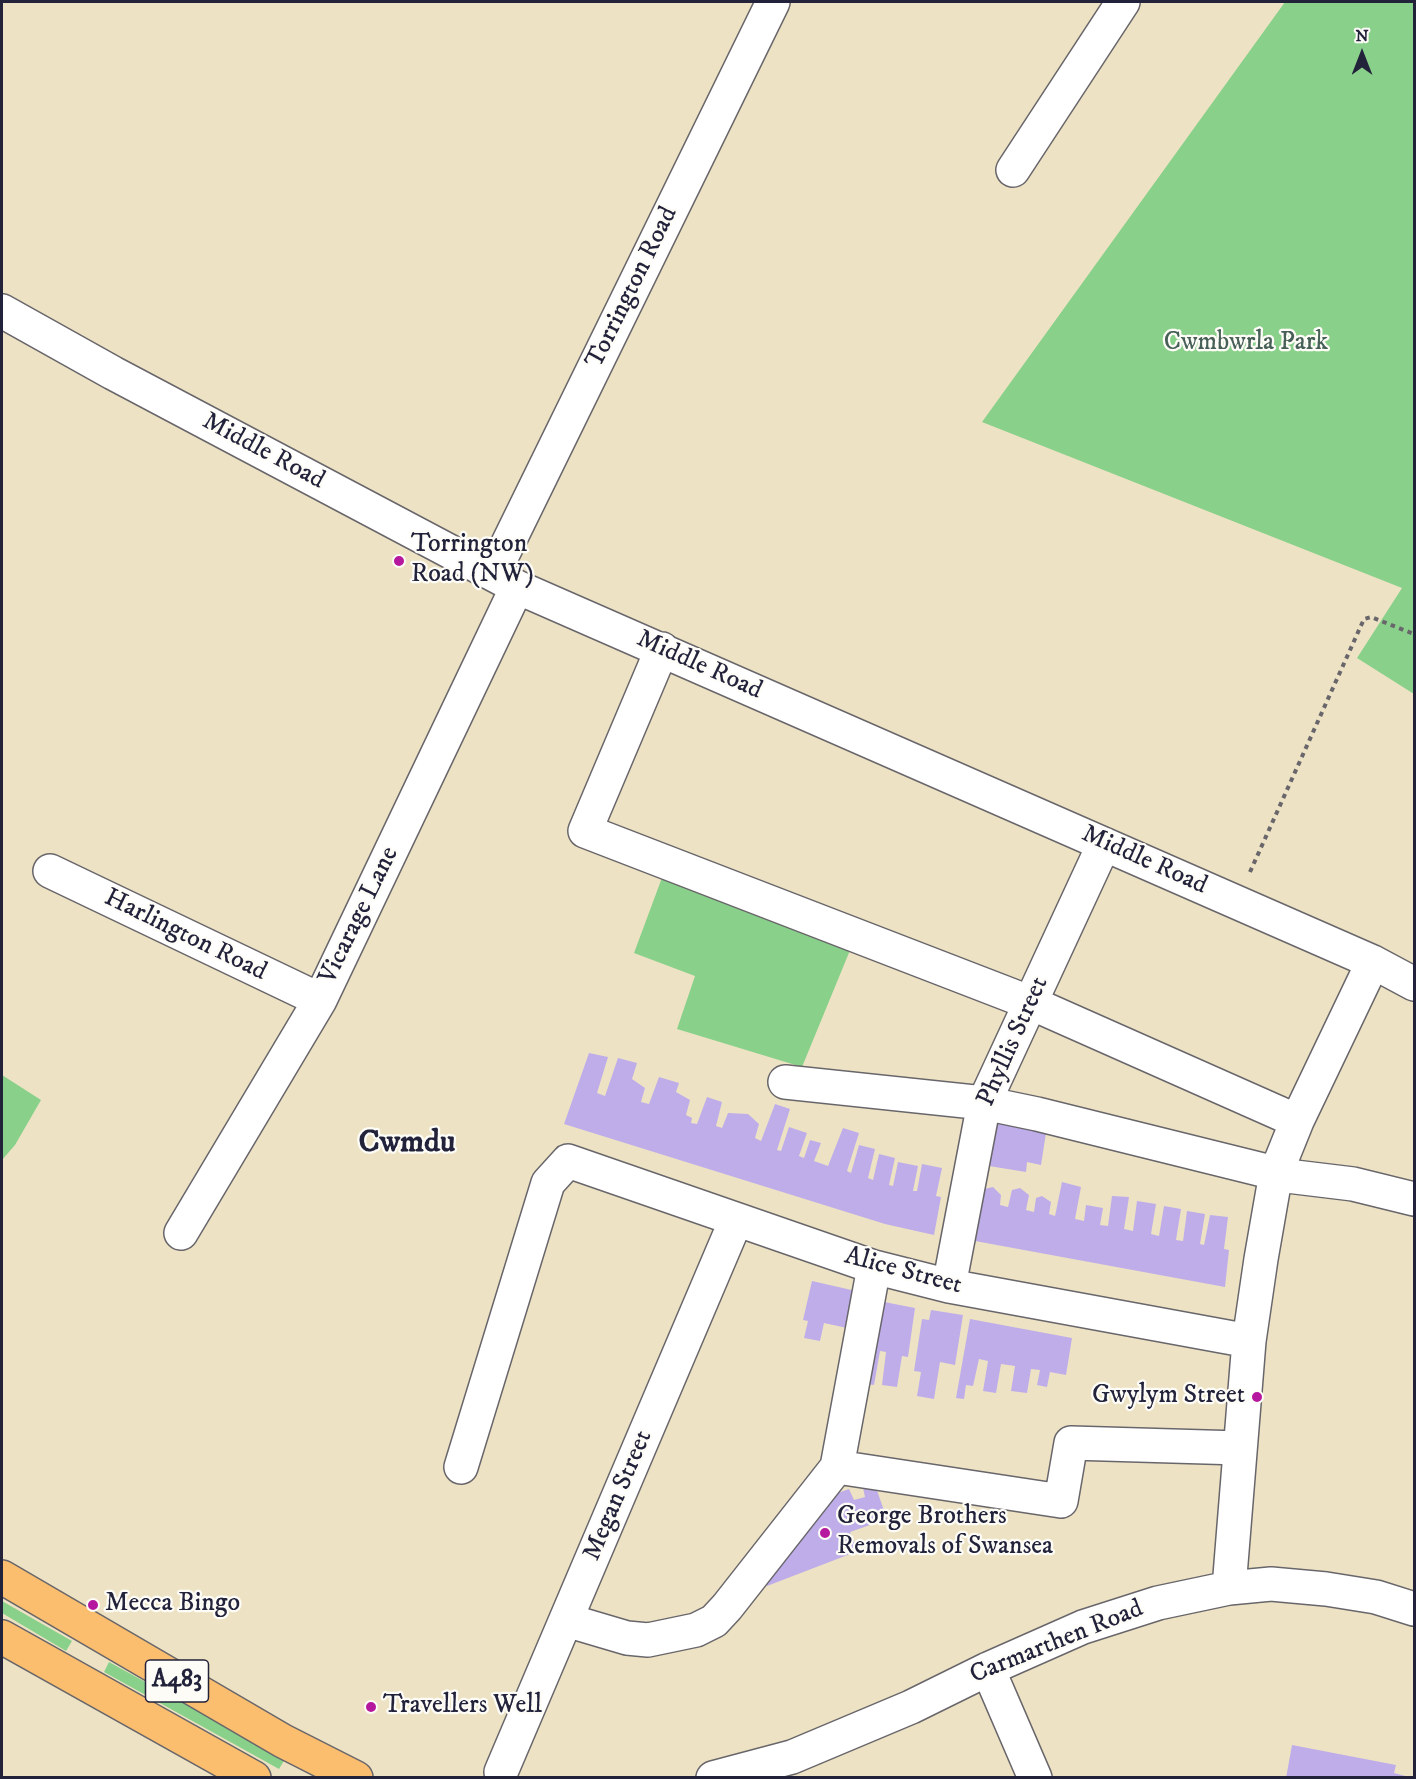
<!DOCTYPE html>
<style>
body{margin:0}
#map{position:relative;width:1416px;height:1779px;overflow:hidden;background:#ede3c4;font-family:"IM FELL DW Pica",serif}
canvas{display:block}
.frame{position:absolute;inset:0;border:3px solid #22223b;pointer-events:none}
.north{position:absolute;left:1332px;top:24px;width:60px;height:60px;-webkit-text-stroke:4px #fdfcf7;paint-order:stroke;rotate:0deg;font-size:16px;font-weight:700;line-height:24px;text-align:center;color:#22223b}
.north::after{content:'';display:block;margin:auto;width:21px;height:27px;background:#22223b;clip-path:polygon(50% 0,100% 100%,50% 72%,0 100%)}
</style>
<div id="map">
<canvas width="1416" height="1779"></canvas>
<div class="frame"></div>
<div class="north">N</div>
</div>
<script>
const ctx = document.querySelector('canvas').getContext('2d');
ctx.lineJoin = 'round';
function fill(path, color) {
  ctx.fillStyle = color;
  ctx.fill(path, 'evenodd');
}
function shape(rows) {
  const path = new Path2D();
  for (const r of rows) {
    path.moveTo(r[0], r[1]);
    for (let i = 2; i < r.length; i += 2) path.lineTo(r[i], r[i + 1]);
  }
  return path;
}
function stroke(path, color, width, dash) {
  ctx.strokeStyle = color;
  ctx.lineWidth = width;
  ctx.lineCap = dash ? 'butt' : 'round';
  ctx.setLineDash(dash || []);
  ctx.stroke(path);
}
function label(font, color, halo, rows, align = 'center') {
  ctx.font = font + ' "IM FELL DW Pica",serif';
  ctx.lineWidth = 4.5;
  ctx.setLineDash([]);
  ctx.textBaseline = 'middle';
  ctx.strokeStyle = halo;
  ctx.fillStyle = color;
  for (const [text, x, y, turn = 0] of rows) {
    ctx.save();
    ctx.translate(x, y);
    ctx.rotate((+turn || 0) * Math.PI / 180);
    ctx.textAlign = isNaN(turn) ? turn : align;
    if (halo) ctx.strokeText(text, 0, 0);
    ctx.fillText(text, 0, 0);
    ctx.restore();
  }
}
fill(shape([
 [1285,2,1414,2,1414,694,1357,658,1402,588,982,422],
 [663,875,853,943,802,1067,677,1029,695,976,634,953],
 [2,1075,41,1100,15,1145,2,1160],
 [2,1601,72,1641,66,1651,2,1613],
 [109,1662,285,1759,279,1769,104,1672]
]), '#89d08a');
fill(shape([
 [589,1053,608,1057,597,1093,605,1096,618,1058,637,1063,632,1079,645,1088,641,1102,649,1104,659,1077,679,1083,676,1092,690,1100,686,1115,692,1118,691,1123,697,1124,707,1097,722,1102,716,1126,722,1128,728,1113,748,1114,759,1124,755,1138,761,1141,775,1104,790,1109,777,1150,781,1151,789,1127,807,1133,799,1156,804,1158,810,1140,821,1143,814,1161,828,1166,843,1128,859,1133,847,1171,851,1173,859,1145,875,1149,868,1178,873,1180,879,1154,895,1158,889,1185,893,1186,898,1162,918,1166,913,1191,917,1191,922,1164,942,1168,936,1196,941,1197,934,1235,885,1224,564,1124],
 [998,1111,1046,1133,1041,1165,1027,1162,1026,1172,989,1166],
 [1062,1182,1081,1187,1075,1219,1084,1221,1086,1205,1103,1208,1100,1225,1108,1226,1112,1196,1129,1197,1124,1229,1133,1231,1137,1201,1156,1204,1151,1234,1159,1236,1164,1206,1181,1209,1176,1240,1183,1241,1187,1211,1205,1214,1200,1244,1204,1245,1210,1215,1228,1217,1224,1249,1229,1250,1225,1287,975,1241,984,1189,993,1187,1001,1195,1000,1205,1008,1207,1012,1190,1020,1188,1029,1195,1026,1210,1034,1212,1036,1198,1042,1196,1051,1202,1049,1214,1055,1216],
 [812,1281,856,1291,847,1328,824,1323,820,1341,804,1338,808,1321,803,1320],
 [874,1300,915,1308,908,1357,902,1356,897,1387,882,1385,886,1352,880,1351,874,1385,859,1383],
 [931,1310,963,1315,955,1365,940,1362,934,1399,917,1396,921,1372,914,1371,922,1319,929,1320],
 [970,1319,1072,1338,1066,1375,1050,1372,1047,1387,1037,1385,1040,1370,1031,1369,1027,1393,1011,1391,1015,1366,1001,1364,996,1393,983,1391,988,1361,979,1359,973,1386,966,1385,964,1399,956,1398],
 [874,1482,887,1519,850,1532,858,1551,767,1586,762,1569,835,1494,849,1489,854,1500,865,1497,862,1483],
 [1292,1745,1396,1765,1394,1773,1413,1778,1286,1778]
]), '#bfadea');
const minor = shape([
 [1013,170,1123,2],
 [2,311,113,373,517,587,1373,962,1414,984],
 [493,574,773,2],
 [662,649,585,831,1031,1003,1297,1121],
 [50,871,320,1000],
 [785,1082,984,1103,1037,1114,1287,1176,1353,1184,1414,1199],
 [181,1233,320,1000,517,587],
 [949,1286,984,1103,1104,844],
 [461,1467,548,1183,568,1161,874,1267,949,1286,1249,1341],
 [837,1467,1061,1501,1071,1443,1240,1448],
 [1229,1588,1249,1341,1261,1259,1276,1173,1297,1121,1373,962],
 [566,1620,627,1638,648,1640,696,1630,714,1621,727,1607,837,1467,874,1267],
 [988,1669,1035,1778],
 [501,1772,736,1220],
 [713,1778,792,1757,911,1707,988,1669,1083,1627,1158,1603,1229,1588,1271,1584,1326,1589,1376,1597,1414,1609]
]);
const major = shape([
 [2,1577,283,1741,356,1778],
 [2,1637,254,1778]
]);
stroke(minor, '#69666b', 36);
stroke(major, '#69666b', 36);
stroke(shape([
 [1250,872,1364,619,1371,617,1414,634]
]), '#69666b', 4, [4.5, 4.5]);
stroke(minor, '#fff', 33);
stroke(major, '#fabe6e', 33);
for (const [x, y, r, color] of [
 [399,561,6,"#b5179e"],
 [1257,1397,6,"#b5179e"],
 [825,1533,6,"#b5179e"],
 [93,1605,6,"#b5179e"],
 [371,1707,6,"#b5179e"]
]) {
  const dot = new Path2D();
  dot.arc(x, y, r, 0, 2 * Math.PI);
  ctx.fillStyle = color;
  ctx.fill(dot);
  stroke(dot, '#fdfcf7', 2);
}
for (const [x, y, w] of [
 [177,1681,63]
]) {
  const box = new Path2D();
  box.roundRect(x - w / 2, y - 21, w, 42, 4.5);
  ctx.fillStyle = '#fdfcf7';
  ctx.fill(box);
  stroke(box, '#22223b', 1.5);
}
label('bold 24px', '#22223b', null, [
 ["A483",177,1681]
]);
label('26px', '#22223b', '#fdfcf7', [
 ["Torrington Road",633,288,-64],
 ["Middle Road",263,452,28],
 ["Middle Road",699,666,24],
 ["Middle Road",1144,861,24],
 ["Vicarage Lane",360,916,-64],
 ["Harlington Road",185,936,26],
 ["Phyllis Street",1014,1042,-66],
 ["Alice Street",903,1272,15],
 ["Megan Street",619,1496,-67],
 ["Carmarthen Road",1057,1643,-22]
]);
label('26px', '#465f57', '#fdfcf7', [
 ["Cwmbwrla Park",1246,344]
]);
label('26px', '#22223b', '#fdfcf7', [
 ["Torrington",411,546],
 ["Road (NW)",411,576],
 ["Gwylym Street",1245,1397,"right"],
 ["George Brothers",837,1518],
 ["Removals of Swansea",837,1548],
 ["Mecca Bingo",105,1605],
 ["Travellers Well",383,1707]
], 'left');
label('bold 32px', '#22223b', '#fdfcf7', [
 ["Cwmdu",407,1144]
]);
</script>
